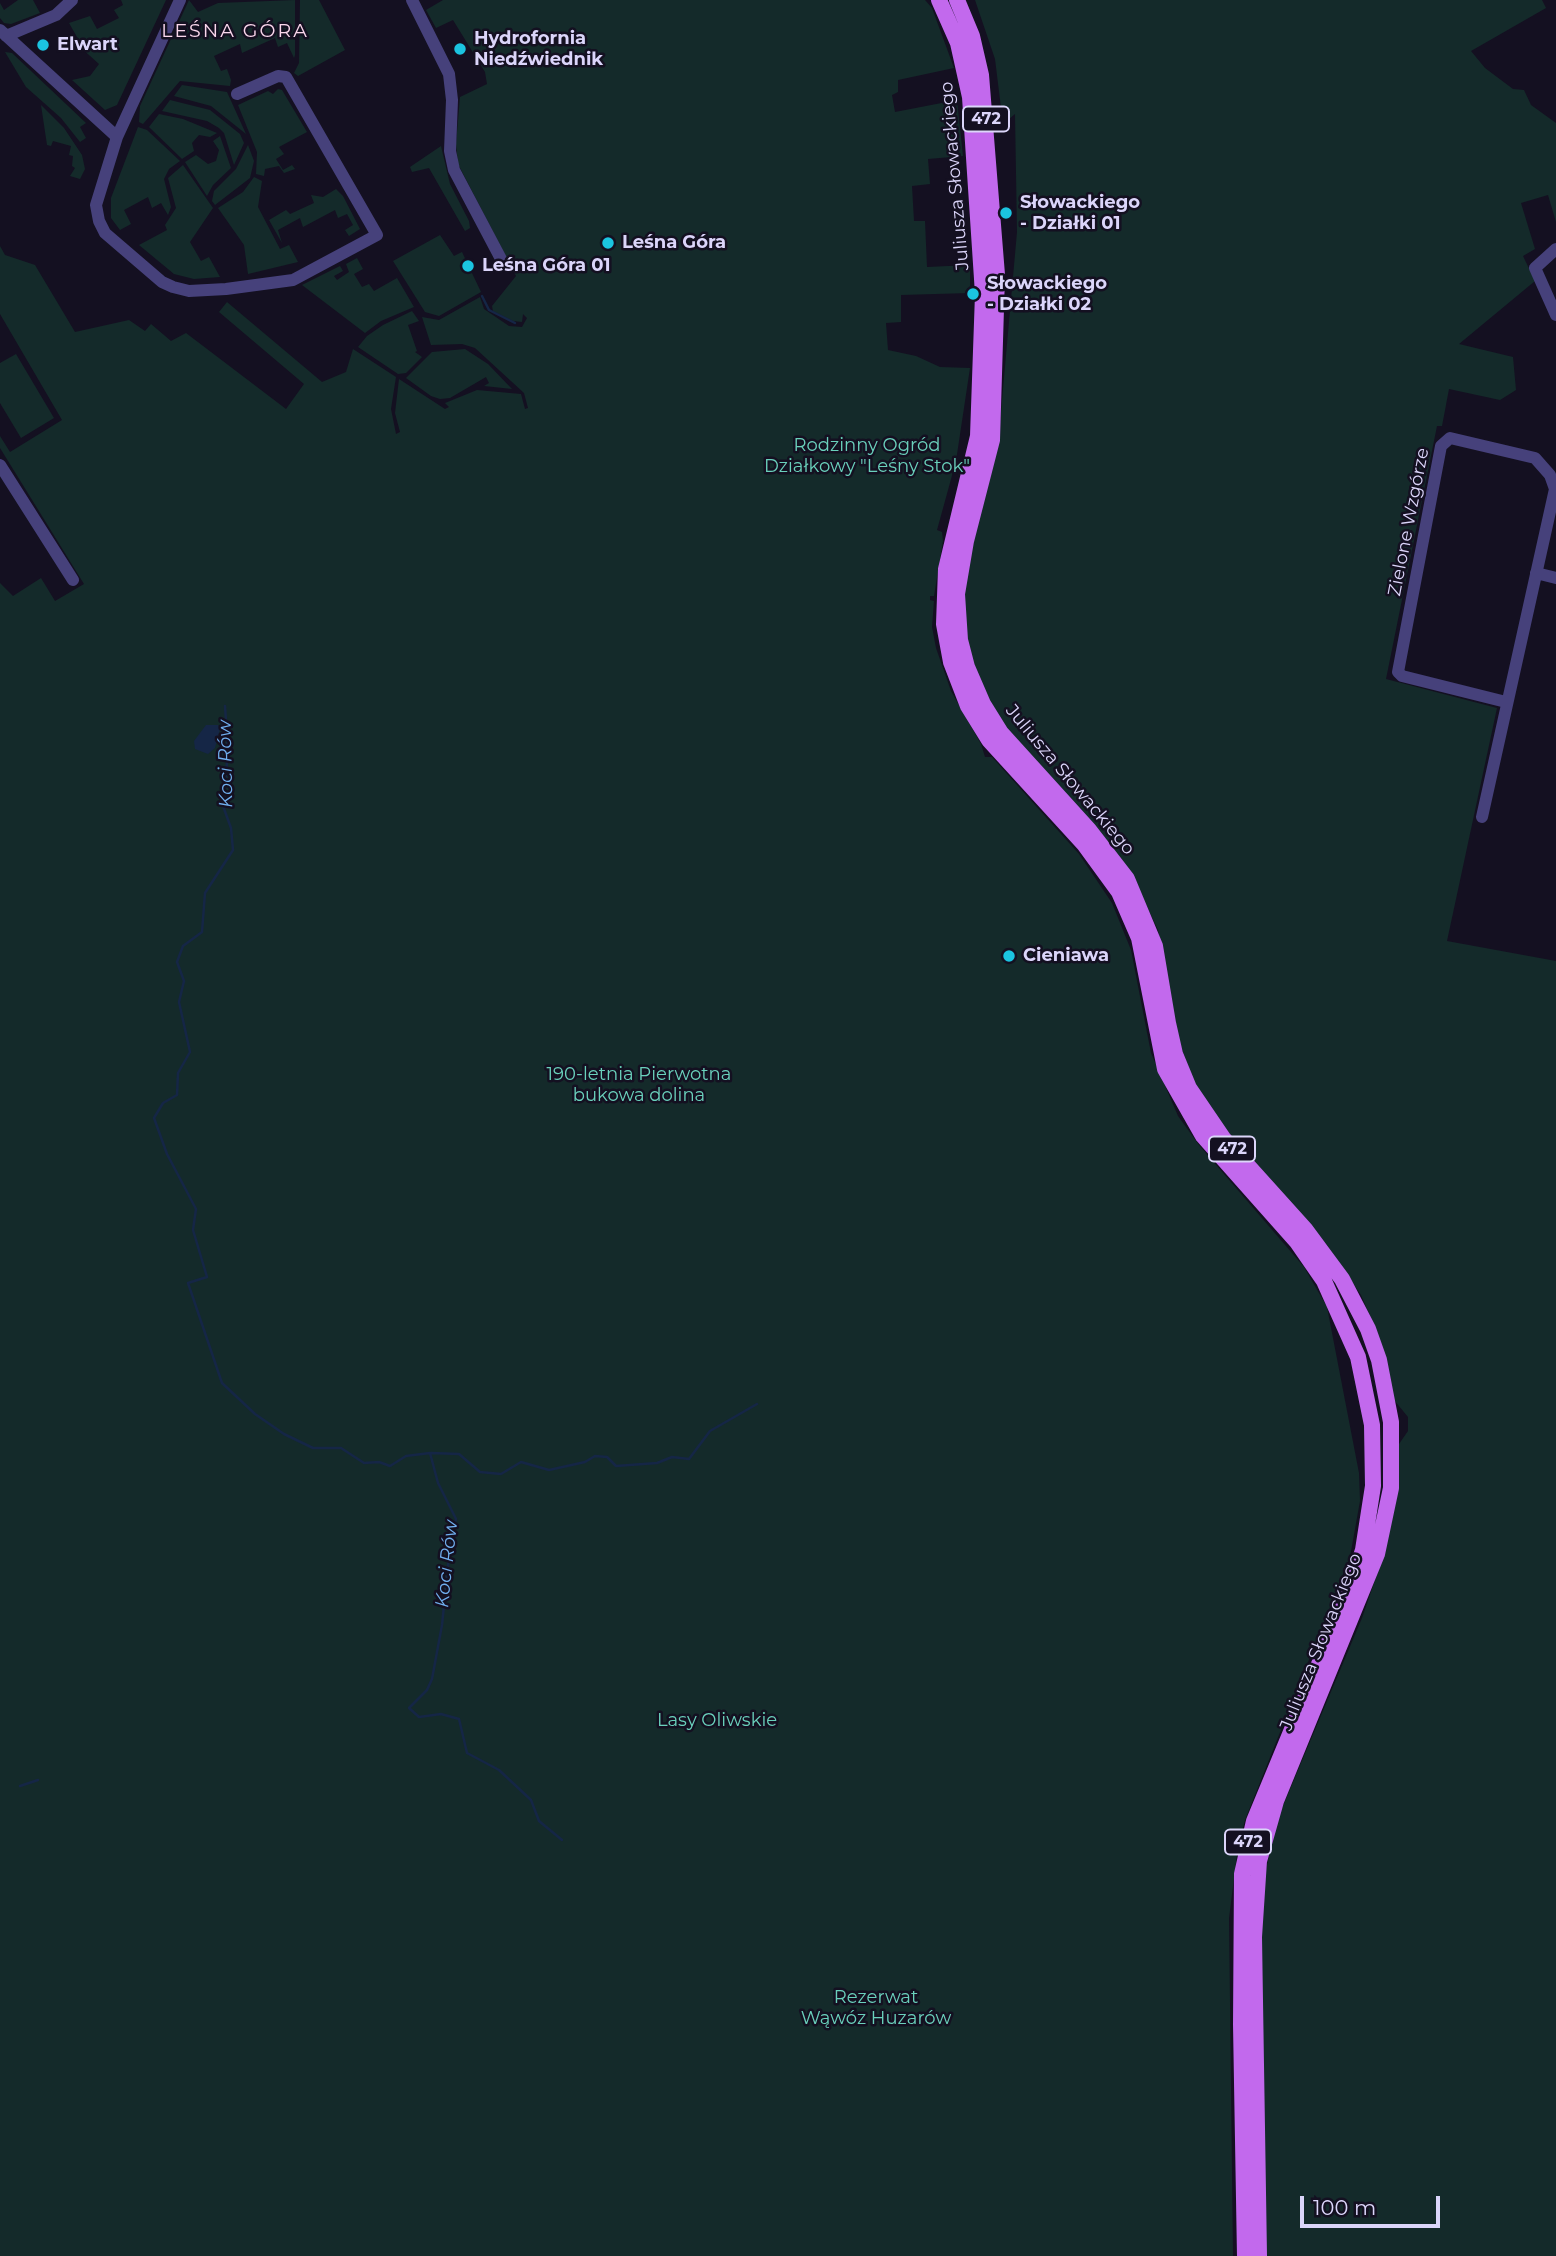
<!DOCTYPE html>
<meta charset="utf-8">
<style>
body{margin:0}
#map{position:relative;width:1556px;height:2256px;overflow:hidden;background:#141021;font-family:Montserrat,sans-serif}
canvas{display:block}
.scale{position:absolute;left:1300px;top:2196px;width:140px;height:32px;box-sizing:border-box;border:4px solid #dbd5fa;border-top:0;padding-left:9px;font-size:21px;line-height:24px;white-space:nowrap;color:#dbd5fa;-webkit-text-stroke:5px #141021;paint-order:stroke}
</style>
<div id="map">
<canvas width="1556" height="2256"></canvas>
<div class="scale">100 m</div>
</div>
<script>
const ctx = document.querySelector('canvas').getContext('2d');
ctx.lineJoin = 'round';
function fill(path, color) {
  ctx.fillStyle = color;
  ctx.fill(path, 'evenodd');
}
function shape(rows) {
  const path = new Path2D();
  for (const r of rows) {
    path.moveTo(r[0], r[1]);
    for (let i = 2; i < r.length; i += 2) path.lineTo(r[i], r[i + 1]);
  }
  return path;
}
function stroke(path, color, width, dash) {
  ctx.strokeStyle = color;
  ctx.lineWidth = width;
  ctx.lineCap = dash ? 'butt' : 'round';
  ctx.setLineDash(dash || []);
  ctx.stroke(path);
}
function label(font, color, halo, rows, align = 'center') {
  ctx.font = font + ' Montserrat,sans-serif';
  ctx.lineWidth = 5;
  ctx.setLineDash([]);
  ctx.textBaseline = 'middle';
  ctx.strokeStyle = halo;
  ctx.fillStyle = color;
  for (const [text, x, y, turn = 0] of rows) {
    ctx.save();
    ctx.translate(x, y);
    ctx.rotate((+turn || 0) * Math.PI / 180);
    ctx.textAlign = isNaN(turn) ? turn : align;
    if (halo) ctx.strokeText(text, 0, 0);
    ctx.fillText(text, 0, 0);
    ctx.restore();
  }
}
fill(shape([
 [18,0,33,0,40,13,11,24,4,23,0,18,0,3,4,10],
 [121,0,166,0,117,105,105,110,72,80,90,76,99,64,79,46,81,44,69,23,90,16,97,29,119,18,114,10,123,5],
 [189,0,198,12,218,3,295,0,295,55,294,58,287,43,278,47,275,38,242,53,240,44,214,56,221,71,227,69,231,80,230,86,180,81,143,124,139,122,140,106],
 [300,0,319,0,345,50,298,76,294,73,299,63],
 [443,0,925,0,932,8,954,68,898,80,898,92,892,95,895,112,957,100,963,156,928,159,930,184,912,186,914,221,925,221,927,267,970,265,970,293,901,295,901,322,886,323,888,350,916,356,940,367,970,368,956,461,937,530,942,532,943,541,934,596,930,596,930,600,934,601,932,627,936,648,951,691,981,744,985,757,992,757,1079,854,1112,903,1131,950,1151,1053,1178,1116,1199,1145,1304,1267,1327,1307,1359,1473,1360,1501,1350,1557,1245,1820,1238,1846,1229,1918,1233,2256,0,2256,0,583,13,596,41,578,55,601,84,584,0,448,0,436,10,452,62,420,0,314,0,246,5,255,35,265,75,332,129,320,145,331,151,324,171,341,186,333,286,409,304,384,219,312,227,302,322,382,346,372,353,349,396,377,391,409,396,434,400,432,395,413,399,379,445,409,449,407,445,403,477,390,521,394,525,409,528,408,524,393,475,348,462,344,431,345,422,317,439,320,480,297,484,309,509,326,522,327,527,318,523,314,522,322,513,321,493,311,492,306,516,276,458,164,456,144,460,97,487,84,485,72,453,20,436,28,426,10],
 [975,0,1542,0,1546,8,1471,51,1485,68,1513,89,1524,90,1531,105,1556,123,1556,222,1548,195,1521,203,1535,249,1523,256,1535,281,1459,344,1513,357,1516,390,1500,400,1449,389,1442,426,1437,426,1386,679,1497,708,1447,941,1556,961,1556,2256,1266,2256,1261,1892,1277,1820,1362,1618,1383,1557,1397,1496,1399,1444,1408,1431,1408,1417,1394,1400,1378,1335,1361,1295,1327,1245,1234,1141,1196,1088,1177,1036,1158,930,1131,873,1110,845,1004,727,977,675,967,640,963,601,966,567,998,445,1017,232,1015,114,1003,124,995,59],
 [5,52,12,53,86,123,80,127,86,138,80,142,61,118,26,87],
 [182,85,227,92,246,134,211,106,174,96],
 [278,89,282,90,307,132,279,147,284,154,276,159,283,170,292,165,295,169,284,173,279,166,265,169,264,176,256,174,257,152,238,105,268,91,273,94],
 [170,100,210,110,240,134,244,143,234,165,224,133,219,128,207,121,162,111],
 [41,105,64,128,82,155,85,169,80,179,70,176,75,168,72,166,73,156,69,155,71,146,53,141,51,146,47,145],
 [159,114,183,119,217,133,210,137,199,135,192,143,194,151,182,159,149,127],
 [138,127,147,130,180,161,169,169,164,179,171,207,168,215,161,203,152,208,148,197,124,210,131,224,120,230,111,218,111,198],
 [220,136,231,168,213,185,207,196,185,162,196,155,208,164,216,161,219,150,213,141],
 [248,145,254,161,250,178,215,205,212,201,214,191,236,169],
 [441,146,450,184,469,221,470,228,465,231,429,168,412,172,410,167],
 [183,165,213,208,190,242,201,261,209,257,220,277,194,279,174,274,139,245,167,230,165,225,176,208,168,178],
 [254,177,262,181,258,207,280,249,289,245,298,262,248,274,244,245,218,208,243,192],
 [336,189,343,196,360,229,349,236,345,230,353,225,347,214,338,218,335,210,303,227,300,218,278,230,282,243,269,220,286,210,290,214,314,203,311,195,323,197],
 [440,235,454,256,462,252,481,292,439,316,425,312,393,261],
 [357,258,363,269,354,274,362,287,369,284,374,291,397,278,414,307,381,321,365,333,302,285,340,266,343,271,334,276,337,280,349,272,346,264],
 [412,311,419,321,408,325,417,351,415,352,422,357,406,373,398,374,358,347,367,336,383,325],
 [465,349,488,364,512,389,484,386,489,383,486,377,450,398,440,399,431,396,406,378,432,352],
 [16,354,54,418,21,438,0,403,0,363]
]), '#142a2a');
fill(shape([
 [206,725,218,725,220,729,215,748,208,754,195,749,194,741]
]), '#152646');
stroke(shape([
 [482,296,489,310,515,323],
 [225,706,228,751,223,806,231,828,233,850,205,893,202,932,183,946,177,962,184,981,179,1002,190,1052,178,1073,177,1095,163,1103,154,1118,167,1154,196,1209,193,1230,207,1277,188,1283,222,1383,255,1414,284,1434,313,1448,341,1448,364,1463,379,1462,390,1466,406,1456,430,1453,438,1483,456,1519,451,1537,442,1625,432,1679,427,1690,409,1708,419,1717,441,1714,459,1719,467,1753,499,1770,531,1800,539,1821,562,1840],
 [431,1453,459,1454,480,1472,501,1474,521,1462,549,1470,585,1462,595,1456,607,1457,616,1466,657,1463,672,1457,689,1459,710,1431,757,1404],
 [20,1786,38,1780]
]), '#152646', 2.5);
stroke(shape([
 [180,0,117,137,96,205,99,221,105,233,162,282,173,287,189,291,226,289,293,280,377,235,286,77,278,76,237,94],
 [412,0,449,74,452,100,450,151,454,170,501,259],
 [0,30,117,137],
 [6,36,56,15,72,0],
 [1556,249,1535,268,1556,315],
 [0,465,73,580],
 [1536,573,1556,578],
 [1482,817,1555,489,1550,475,1535,458,1450,438,1441,446,1398,672,1402,676,1506,702]
]), '#46417b', 12);
stroke(shape([
 [939,0,958,43,970,97,983,294,978,436,946,569,944,624,951,662,968,706,989,740,1084,844,1119,892,1139,938,1165,1069,1203,1136,1297,1242,1324,1281,1358,1357,1372,1425,1373,1486,1363,1550,1351,1587,1254,1821,1242,1874,1241,2024,1245,2256],
 [957,0,972,36,981,75,997,275,992,440,966,541,957,594,960,640,967,667,983,704,1001,733,1089,830,1127,879,1155,946,1168,1023,1175,1054,1189,1088,1223,1138,1305,1229,1342,1279,1368,1329,1379,1360,1391,1422,1391,1488,1377,1554,1276,1801,1259,1861,1254,1937,1259,2256]
]), '#c269ed', 16);
for (const [x, y, r, color] of [
 [43,45,7,"#1bc4e0"],
 [460,49,7,"#1bc4e0"],
 [1006,213,7,"#1bc4e0"],
 [608,243,7,"#1bc4e0"],
 [468,266,7,"#1bc4e0"],
 [973,294,7,"#1bc4e0"],
 [1009,956,7,"#1bc4e0"]
]) {
  const dot = new Path2D();
  dot.arc(x, y, r, 0, 2 * Math.PI);
  ctx.fillStyle = color;
  ctx.fill(dot);
  stroke(dot, '#141021', 2.5);
}
for (const [x, y, w] of [
 [986,119,46],
 [1232,1149,46],
 [1248,1842,46]
]) {
  const box = new Path2D();
  box.roundRect(x - w / 2, y - 12.5, w, 25, 5);
  ctx.fillStyle = '#141021';
  ctx.fill(box);
  stroke(box, '#dbd5fa', 2);
}
label('bold 16px', '#dbd5fa', null, [
 ["472",986,119],
 ["472",1232,1149],
 ["472",1248,1842]
]);
label('bold 18px', '#dbd5fa', '#141021', [
 ["Hydrofornia",474,39],
 ["Niedźwiednik",474,60],
 ["Elwart",57,45],
 ["Słowackiego",1020,203],
 ["- Działki 01",1020,224],
 ["Leśna Góra",622,243],
 ["Leśna Góra 01",482,266],
 ["Słowackiego",987,284],
 ["- Działki 02",987,305],
 ["Cieniawa",1023,956]
], 'left');
label('18px', '#dbd5fa', '#141021', [
 ["Juliusza Słowackiego",955,176,-95],
 ["Zielone Wzgórze",1409,522,-79],
 ["Juliusza Słowackiego",1070,780,50],
 ["Juliusza Słowackiego",1321,1642,-68]
]);
label('18px', '#6ad1bc', '#141021', [
 ["Rodzinny Ogród",867,446],
 ["Działkowy \"Leśny Stok\"",867,467],
 ["190-letnia Pierwotna",639,1075],
 ["bukowa dolina",639,1096],
 ["Lasy Oliwskie",717,1721],
 ["Rezerwat",876,1998],
 ["Wąwóz Huzarów",876,2019]
]);
ctx.letterSpacing = '2px';
label('19px', '#fad7ec', '#141021', [
 ["LEŚNA GÓRA",235,31]
]);
ctx.letterSpacing = '0px';
label('italic 19px', '#70aeee', '#141021', [
 ["Koci Rów",226,764,-91],
 ["Koci Rów",447,1564,-84]
]);
</script>
